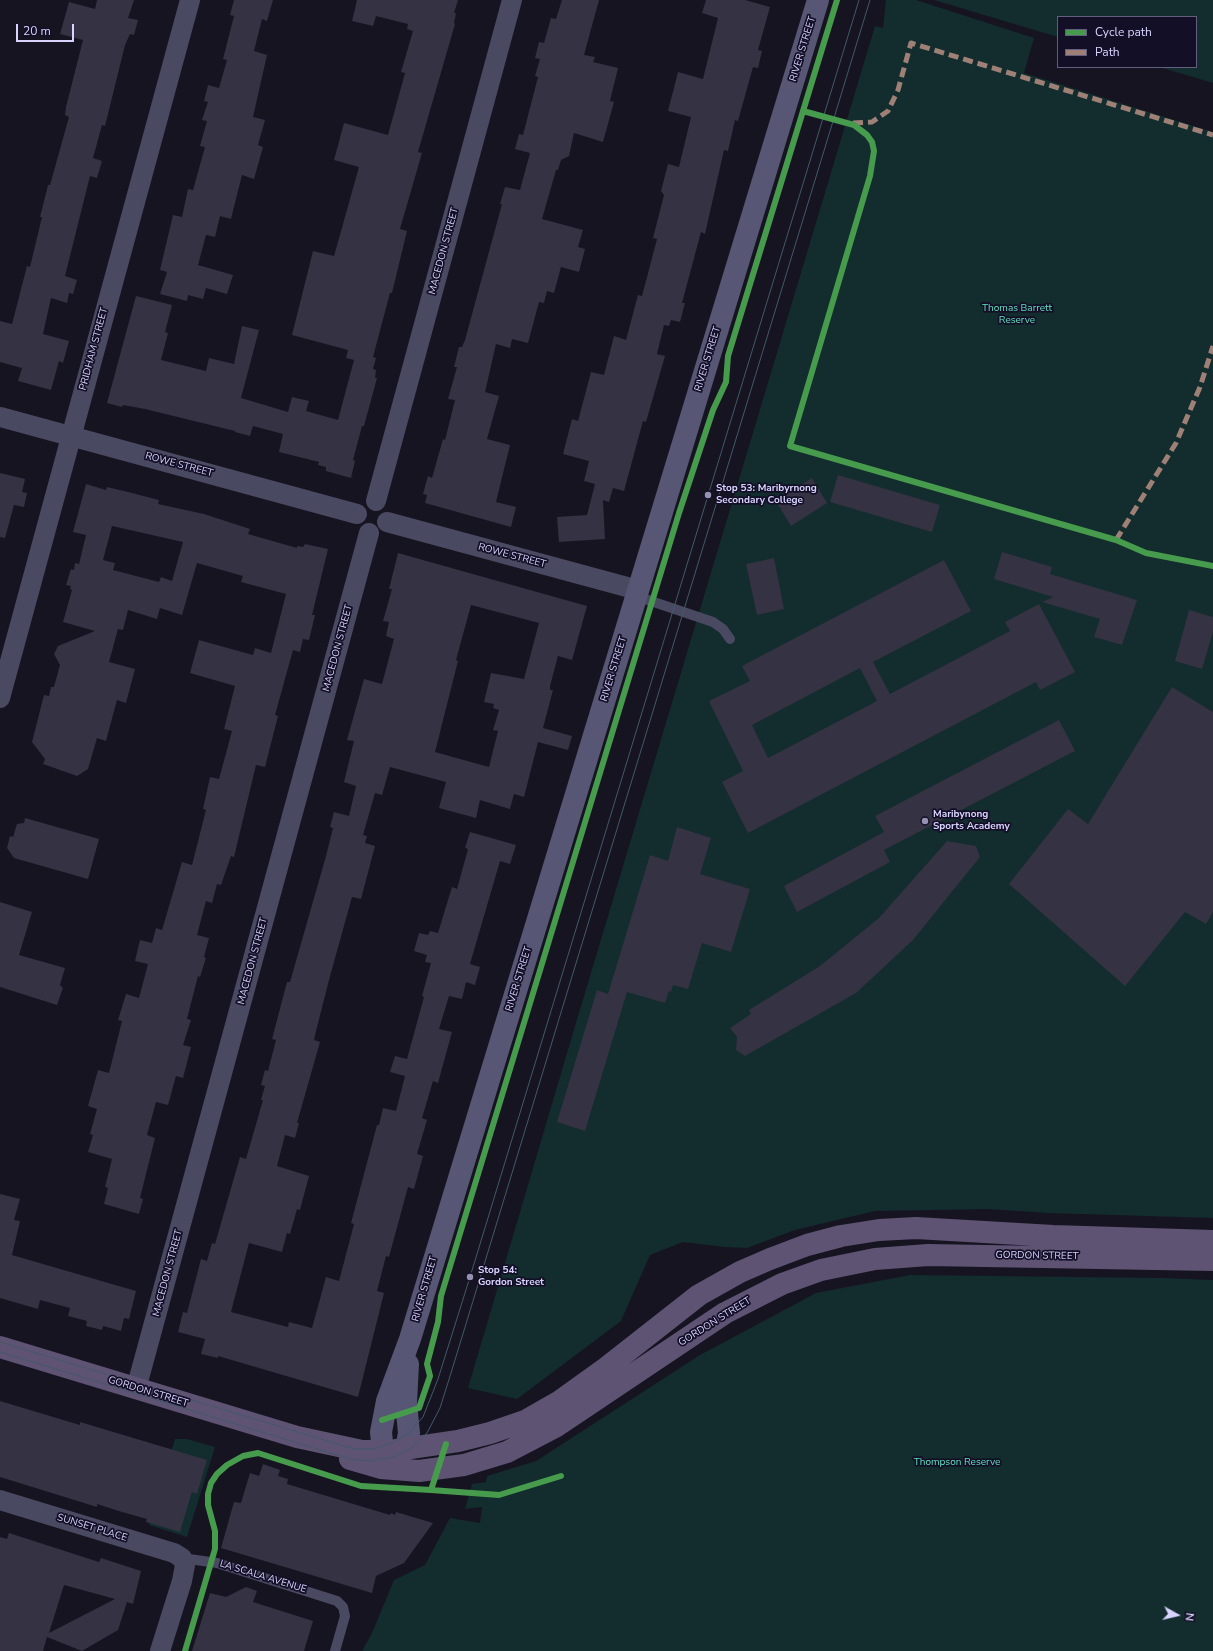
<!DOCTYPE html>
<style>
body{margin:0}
#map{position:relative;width:1213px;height:1651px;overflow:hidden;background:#161421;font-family:"Nunito Sans",sans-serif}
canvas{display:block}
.legend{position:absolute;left:1057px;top:16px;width:140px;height:52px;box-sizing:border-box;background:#130f26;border:1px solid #625e7d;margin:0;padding:5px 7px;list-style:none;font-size:12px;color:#d9d4ff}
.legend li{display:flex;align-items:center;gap:8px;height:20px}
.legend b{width:20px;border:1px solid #625e7d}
.north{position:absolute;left:1157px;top:1595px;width:40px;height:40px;-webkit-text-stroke:3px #130f26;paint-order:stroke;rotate:98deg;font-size:11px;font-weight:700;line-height:16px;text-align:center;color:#d9d4ff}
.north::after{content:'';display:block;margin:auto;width:14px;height:18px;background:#d9d4ff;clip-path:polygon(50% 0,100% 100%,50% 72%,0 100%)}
.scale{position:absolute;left:16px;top:24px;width:58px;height:18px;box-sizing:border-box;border:2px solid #d9d4ff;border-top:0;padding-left:5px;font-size:12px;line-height:14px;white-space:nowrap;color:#d9d4ff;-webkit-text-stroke:3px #130f26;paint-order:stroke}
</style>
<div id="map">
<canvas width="1213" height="1651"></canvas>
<ul class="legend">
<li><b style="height:5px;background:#469c4c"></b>Cycle path</li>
<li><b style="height:5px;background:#9e8076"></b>Path</li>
</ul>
<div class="north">N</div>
<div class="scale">20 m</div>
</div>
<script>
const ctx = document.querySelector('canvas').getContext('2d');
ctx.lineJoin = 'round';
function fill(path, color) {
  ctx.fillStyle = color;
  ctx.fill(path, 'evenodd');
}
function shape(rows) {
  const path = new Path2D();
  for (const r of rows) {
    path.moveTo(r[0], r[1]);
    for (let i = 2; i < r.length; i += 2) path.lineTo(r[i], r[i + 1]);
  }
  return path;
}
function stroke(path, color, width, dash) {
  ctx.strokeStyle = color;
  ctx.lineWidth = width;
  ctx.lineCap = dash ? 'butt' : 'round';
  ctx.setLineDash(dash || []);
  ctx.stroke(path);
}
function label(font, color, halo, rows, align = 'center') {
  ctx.font = font + ' "Nunito Sans",sans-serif';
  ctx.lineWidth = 3.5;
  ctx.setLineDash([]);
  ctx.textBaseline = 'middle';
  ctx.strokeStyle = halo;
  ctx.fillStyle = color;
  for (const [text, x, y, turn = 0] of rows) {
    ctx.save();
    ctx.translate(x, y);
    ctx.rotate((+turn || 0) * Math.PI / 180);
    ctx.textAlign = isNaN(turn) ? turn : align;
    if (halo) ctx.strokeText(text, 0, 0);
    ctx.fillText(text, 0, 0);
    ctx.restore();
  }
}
fill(shape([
 [886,0,916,0,1034,38,1024,73,1213,132,1213,1218,1049,1213,988,1209,875,1211,795,1230,747,1248,725,1247,683,1242,650,1255,621,1321,517,1399,468,1388,575,1026,875,26,883,28],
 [934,0,1213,0,1213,83,1159,67,1196,67,1196,17,1058,17,1058,37],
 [910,1275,1164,1278,1213,1280,1213,1651,362,1651,372,1633,394,1580,425,1565,450,1518,480,1523,482,1507,465,1509,472,1484,486,1482,487,1476,536,1461,700,1355,816,1293],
 [175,1439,187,1439,215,1447,187,1537,149,1525]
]), '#132c2d');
fill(shape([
 [97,0,134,0,128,18,138,20,134,35,130,34,125,45,105,126,102,125,93,158,102,161,97,178,90,176,65,276,77,280,73,294,69,293,67,303,51,298,43,334,69,341,63,363,59,361,51,390,18,381,22,368,0,362,0,321,12,324,27,266,30,267,42,217,40,217,48,185,50,185,69,117,65,115,66,107,83,40,60,34,69,2,95,9],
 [234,0,273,0,267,21,262,19,254,51,267,55,253,117,265,120,258,145,263,147,254,179,242,175,231,219,220,216,215,237,206,235,198,265,233,275,227,294,206,288,203,299,188,295,187,301,160,294,167,272,160,270,173,215,182,217,188,189,193,190,205,147,200,146,207,121,202,120,208,102,204,101,208,85,219,88,227,60,223,59,234,16,230,15],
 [357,0,458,0,454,13,456,13,454,23,455,24,418,152,422,153,400,229,407,231,392,293,390,293,373,357,376,358,373,369,376,370,375,378,377,378,364,426,362,426,353,460,355,461,351,478,326,471,326,467,318,465,319,462,279,452,283,434,253,426,250,436,235,432,235,431,145,409,123,405,122,407,107,403,136,296,172,305,165,332,168,333,161,360,206,371,209,358,234,364,242,326,259,330,241,398,288,412,292,397,309,401,306,411,338,420,354,360,346,358,348,350,292,335,313,251,334,256,359,167,334,160,344,123,388,135,405,73,401,72,413,31,407,29,408,24,376,16,373,26,352,21],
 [562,0,599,0,584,55,595,57,593,62,618,68,610,101,614,102,603,142,574,133,569,156,561,160,558,170,556,170,542,219,583,230,578,247,585,249,579,272,561,267,554,293,547,291,544,303,539,302,528,343,512,339,510,348,496,344,485,392,499,396,487,439,510,445,496,502,516,507,511,527,425,503,427,495,423,494,428,476,432,478,443,439,445,440,455,400,448,399,457,367,454,367,459,347,462,347,465,340,502,204,500,204,505,187,520,190,530,153,515,149,519,134,523,135,538,77,535,76,540,59,535,58,539,42,544,43,551,18,556,19],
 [706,0,745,0,770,7,758,50,762,51,758,68,753,67,738,121,735,120,728,151,724,150,705,234,701,232,682,303,685,303,680,322,671,320,669,326,664,325,657,354,665,356,646,422,643,421,624,491,613,488,609,502,603,500,605,539,559,542,557,517,587,515,595,484,584,481,589,461,563,454,572,419,578,421,591,372,604,375,614,336,626,340,638,295,642,296,657,239,653,238,664,195,661,191,668,164,679,167,691,117,668,111,678,72,703,79,718,18,702,13],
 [0,473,25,479,22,492,27,493,24,507,14,505,5,538,0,537],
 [838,475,940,505,932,532,830,502],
 [812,478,827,503,791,526,776,501],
 [86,484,106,490,107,487,128,492,159,500,158,504,204,514,250,529,248,534,297,548,297,546,303,547,305,544,328,549,312,615,315,615,309,640,303,639,300,652,293,650,275,715,278,716,265,767,256,765,234,857,231,856,221,885,217,884,212,903,206,901,197,935,209,938,204,957,206,958,200,977,198,976,187,1019,191,1020,183,1045,191,1047,183,1078,176,1076,168,1105,156,1102,147,1135,155,1138,140,1198,143,1199,139,1214,104,1204,108,1188,105,1187,112,1159,88,1152,93,1135,90,1134,97,1109,88,1106,98,1070,109,1073,122,1021,118,1020,126,994,139,998,148,964,135,961,140,940,152,943,156,928,162,930,182,862,192,865,206,810,203,809,210,777,219,779,232,731,224,729,235,686,190,673,199,640,253,655,255,648,271,653,286,594,241,582,243,576,197,563,182,615,160,608,157,619,128,610,123,630,118,629,109,662,135,669,126,703,117,700,106,741,97,738,88,769,77,776,43,764,45,759,32,742,44,695,49,696,51,687,54,687,60,665,54,654,58,646,95,631,63,622,72,590,70,589,71,586,66,585,71,569,74,570,75,563,79,564,86,535,73,532],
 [112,526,183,542,172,581,161,577,159,582,113,570,115,563,103,560],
 [1002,552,1052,567,1050,574,1137,600,1122,645,1094,637,1100,619,1042,602,1053,597,994,579],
 [398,553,587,606,572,660,558,656,550,686,550,690,553,690,543,728,572,736,568,750,538,742,524,797,514,794,510,809,480,800,476,818,439,808,446,782,390,767,382,795,375,793,363,835,367,836,365,843,375,846,361,899,352,897,329,980,315,1035,314,1040,320,1042,297,1123,299,1123,295,1138,285,1135,277,1166,309,1176,300,1210,297,1209,290,1234,287,1233,282,1252,249,1243,231,1312,288,1327,289,1322,312,1328,326,1277,339,1281,354,1224,351,1223,377,1125,379,1125,383,1108,396,1111,405,1076,390,1072,395,1056,407,1059,424,997,422,996,431,963,425,962,427,955,414,951,419,933,428,935,430,931,438,933,452,887,457,889,468,849,465,848,470,832,516,845,510,864,500,861,477,940,470,964,480,967,475,985,466,982,462,999,449,996,439,1029,452,1032,438,1083,433,1081,422,1118,427,1120,417,1154,423,1156,414,1189,408,1187,389,1257,386,1256,377,1291,384,1293,358,1397,218,1356,218,1358,201,1354,205,1339,178,1332,183,1312,187,1313,201,1259,207,1261,212,1243,215,1244,240,1157,246,1159,263,1100,261,1100,265,1086,261,1085,265,1070,268,1071,276,1040,272,1039,287,982,290,982,326,856,333,828,330,827,334,812,349,816,356,786,344,782,354,741,347,740,364,679,382,684,394,639,386,636,389,622,383,621,392,589,389,589],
 [471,605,539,623,524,679,491,673,484,702,494,704,493,708,499,710,493,730,498,731,489,767,435,752,458,661,456,660],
 [774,558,784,609,757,615,746,564],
 [944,560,971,611,873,662,890,694,1010,631,1005,622,1039,604,1075,672,1040,690,1036,682,748,833,722,782,743,771,709,701,750,681,742,666],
 [860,668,877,701,768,758,752,725],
 [1189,610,1213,617,1213,632,1202,669,1175,661],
 [1172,687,1213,712,1213,912,1206,924,1185,912,1125,986,1009,884,1068,809,1088,824],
 [1059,720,1075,751,884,850,890,862,797,912,784,886,884,832,875,816],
 [25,818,99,839,88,879,14,858,7,848,10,836,13,837,17,824,24,823],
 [677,827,711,838,700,874,750,889,731,952,702,943,688,989,673,985,671,992,669,991,665,1003,627,992,585,1131,557,1122,597,990,608,994,650,855,668,861],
 [947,841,976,846,980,857,913,940,856,993,745,1056,736,1050,737,1037,730,1028,751,1014,749,1010,820,966,879,918],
 [0,902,32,912,19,955,65,968,60,985,63,988,57,1005,0,987],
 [0,1194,20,1199,14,1220,20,1221,12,1255,136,1291,129,1319,124,1318,121,1331,103,1326,102,1330,86,1326,87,1321,68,1316,70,1308,40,1300,38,1309,0,1298],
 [0,1401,80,1425,80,1422,207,1460,197,1494,192,1492,180,1532,146,1522,147,1519,122,1512,97,1504,97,1507,0,1477],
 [263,1464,280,1470,278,1476,288,1479,287,1484,390,1515,391,1513,395,1515,396,1512,433,1523,404,1563,376,1576,372,1593,221,1548,234,1502,241,1503,250,1473,259,1476],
 [9,1533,99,1562,101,1558,141,1571,133,1604,127,1602,118,1630,82,1651,47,1637,43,1651,0,1651,0,1537,7,1539],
 [64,1585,115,1599,49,1633],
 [246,1587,257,1591,253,1602,313,1621,304,1651,192,1651,210,1593,226,1597]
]), '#343243');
stroke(shape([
 [636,596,713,622,723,629,730,639],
 [182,1558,217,1563,337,1601,343,1607,345,1616,335,1651]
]), '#4a4962', 10);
stroke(shape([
 [0,417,357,514],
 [376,501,512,0],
 [387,522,638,590],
 [0,698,190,0],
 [136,1389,369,533],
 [0,1500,174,1553,182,1558,185,1565,182,1581,160,1651]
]), '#4a4962', 20);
stroke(shape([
 [406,1449,409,1433,406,1403,408,1364],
 [383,1452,381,1432,387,1401,410,1339,818,0]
]), '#575674', 22);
stroke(shape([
 [0,1347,297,1437,362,1451,390,1451,458,1441,490,1433,525,1421,560,1401,606,1368,699,1295,740,1272,770,1259,807,1245,841,1236,879,1230,916,1228,1053,1236,1213,1241],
 [350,1459,381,1468,419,1471,464,1465,507,1452,555,1427,725,1313,782,1284,821,1270,875,1259,928,1255,1213,1260]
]), '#5e5373', 22);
stroke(shape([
 [0,1342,354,1449,374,1449,394,1442,409,1433,423,1417,438,1379,470,1277,859,0],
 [0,1352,350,1459,369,1461,394,1457,411,1448,427,1433,440,1408,451,1373,870,0]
]), '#43596b', 1);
stroke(shape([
 [853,123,872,122,888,111,898,90,911,43,1213,135],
 [1116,540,1176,443,1200,387,1213,346]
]), '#9e8076', 5, [10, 5]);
stroke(shape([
 [803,111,854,125,867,135,872,142,874,151,870,176,790,446,1116,540,1146,553,1213,566],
 [382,1420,419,1408,430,1376,427,1364,438,1322,441,1296,679,513,713,410,726,382,728,356,837,0],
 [431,1490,499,1495,561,1476],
 [185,1651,215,1549,215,1531,208,1505,208,1494,211,1483,217,1474,227,1465,243,1456,258,1453,361,1486,431,1490,446,1444]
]), '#469c4c', 6);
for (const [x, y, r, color] of [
 [708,495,4,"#9591b1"],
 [925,821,4,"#9591b1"],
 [470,1277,4,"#9591b1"]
]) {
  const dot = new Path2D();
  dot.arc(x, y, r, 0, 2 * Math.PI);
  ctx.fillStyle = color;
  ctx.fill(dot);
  stroke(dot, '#130f26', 1.5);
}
label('10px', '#d9d4ff', '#130f26', [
 ["RIVER STREET",803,49,-73],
 ["MACEDON STREET",444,251,-75],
 ["PRIDHAM STREET",94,349,-75],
 ["RIVER STREET",708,359,-73],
 ["ROWE STREET",179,465,15],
 ["ROWE STREET",512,556,15],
 ["MACEDON STREET",338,648,-75],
 ["RIVER STREET",614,669,-73],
 ["MACEDON STREET",253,961,-75],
 ["RIVER STREET",519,979,-73],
 ["GORDON STREET",1037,1256,1],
 ["MACEDON STREET",168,1273,-75],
 ["RIVER STREET",425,1289,-74],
 ["GORDON STREET",715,1322,-32],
 ["GORDON STREET",148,1392,17],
 ["SUNSET PLACE",92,1528,17],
 ["LA SCALA AVENUE",263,1577,17]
]);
label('10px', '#5fe0c0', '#130f26', [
 ["Thomas Barrett",1017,309],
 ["Reserve",1017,321],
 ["Thompson Reserve",957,1463]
]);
label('bold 10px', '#d9d4ff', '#130f26', [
 ["Stop 53: Maribyrnong",716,489],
 ["Secondary College",716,501],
 ["Maribynong",933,815],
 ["Sports Academy",933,827],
 ["Stop 54:",478,1271],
 ["Gordon Street",478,1283]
], 'left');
</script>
